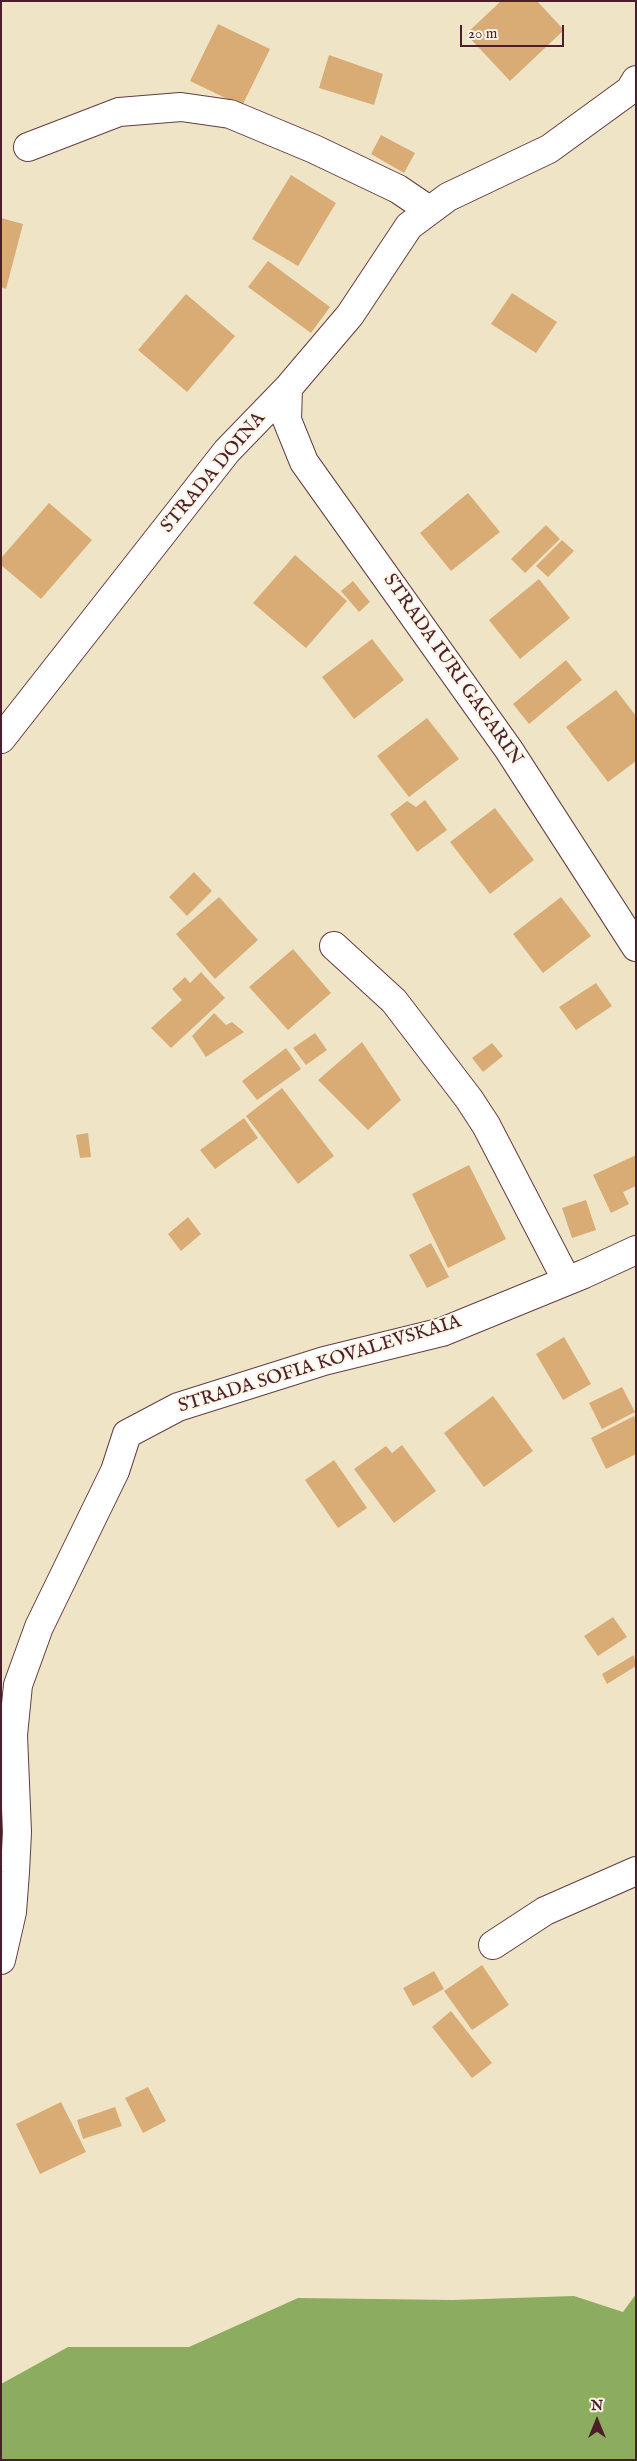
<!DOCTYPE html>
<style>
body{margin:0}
#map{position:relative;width:637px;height:2461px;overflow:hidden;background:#efe5c6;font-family:"IM FELL English",serif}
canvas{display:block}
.frame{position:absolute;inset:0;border:2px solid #4a1f2b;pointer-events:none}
.north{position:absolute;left:572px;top:2396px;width:50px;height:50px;-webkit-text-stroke:4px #fcf5e5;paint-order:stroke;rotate:0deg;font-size:14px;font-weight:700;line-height:20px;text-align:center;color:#4a1f2b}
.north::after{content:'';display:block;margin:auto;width:18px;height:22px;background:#4a1f2b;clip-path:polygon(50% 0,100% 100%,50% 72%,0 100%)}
.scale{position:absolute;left:460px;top:25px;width:104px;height:22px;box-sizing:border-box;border:2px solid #4a1f2b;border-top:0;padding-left:6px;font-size:15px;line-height:18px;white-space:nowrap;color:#4a1f2b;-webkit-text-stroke:4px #fcf5e5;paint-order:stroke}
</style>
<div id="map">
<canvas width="637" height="2461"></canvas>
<div class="frame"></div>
<div class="north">N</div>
<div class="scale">20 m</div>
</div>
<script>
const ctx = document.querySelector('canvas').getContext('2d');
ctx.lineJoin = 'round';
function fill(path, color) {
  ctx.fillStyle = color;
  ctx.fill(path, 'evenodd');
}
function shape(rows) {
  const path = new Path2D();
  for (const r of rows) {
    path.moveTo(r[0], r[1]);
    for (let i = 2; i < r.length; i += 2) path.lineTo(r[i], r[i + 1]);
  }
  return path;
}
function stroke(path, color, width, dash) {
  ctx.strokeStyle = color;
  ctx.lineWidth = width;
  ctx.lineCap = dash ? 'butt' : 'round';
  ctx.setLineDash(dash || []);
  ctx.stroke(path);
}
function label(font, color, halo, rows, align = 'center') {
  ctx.font = font + ' "IM FELL English",serif';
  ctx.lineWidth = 4;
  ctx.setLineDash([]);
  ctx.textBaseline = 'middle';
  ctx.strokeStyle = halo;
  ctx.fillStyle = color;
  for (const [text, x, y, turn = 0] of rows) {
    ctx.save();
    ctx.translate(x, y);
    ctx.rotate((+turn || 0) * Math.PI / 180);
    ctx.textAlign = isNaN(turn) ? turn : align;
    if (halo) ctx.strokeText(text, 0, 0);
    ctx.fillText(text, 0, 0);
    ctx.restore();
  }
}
fill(shape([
 [636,2294,636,2460,1,2460,1,2384,68,2347,189,2347,298,2298,453,2300,574,2296,623,2312]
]), '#8cac60');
fill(shape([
 [501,1,537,1,564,30,510,81,466,34],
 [218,24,270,49,242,106,190,81],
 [329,55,383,74,374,105,319,88],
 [381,135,415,153,404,173,371,154],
 [291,175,336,203,298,266,252,239],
 [1,218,23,224,6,289,1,287],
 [268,261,330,307,311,333,248,287],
 [512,293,557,322,536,353,491,324],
 [186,294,235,336,187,392,138,350],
 [468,493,500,532,451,571,420,533],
 [49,503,92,540,41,599,1,565,1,558],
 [546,525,560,539,525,573,511,559],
 [562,540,574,551,548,577,536,566],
 [295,555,347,601,306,648,253,603],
 [539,579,570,618,520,659,489,620],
 [353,581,370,602,359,612,341,591],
 [372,639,404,680,354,719,322,677],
 [566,660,582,680,529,724,513,704],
 [616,690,636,716,636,761,608,782,566,727],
 [427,718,459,759,409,797,377,756],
 [425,800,447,830,417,852,390,814,407,801,416,807],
 [495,808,534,860,490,894,450,842],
 [194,872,212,891,187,916,169,897],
 [219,897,258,940,215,979,176,934],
 [561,897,591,936,543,973,513,934],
 [293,949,331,993,288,1030,249,987],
 [201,972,225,998,171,1048,151,1028,182,1000,172,989,185,977,190,983],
 [596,983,612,1006,576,1030,559,1007],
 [214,1013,226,1025,232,1022,244,1032,206,1057,192,1036],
 [315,1033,327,1050,306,1065,293,1048],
 [362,1042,401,1100,368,1130,318,1080],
 [492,1043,503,1056,483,1072,472,1058],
 [286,1048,301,1069,257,1100,242,1081],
 [282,1088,334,1156,298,1184,246,1116],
 [244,1118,258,1138,215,1169,200,1150],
 [88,1133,91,1157,80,1158,76,1135],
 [636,1155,636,1186,623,1192,629,1204,611,1213,593,1175],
 [469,1165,506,1239,448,1268,412,1194],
 [586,1200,596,1230,572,1238,562,1208],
 [188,1217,201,1234,181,1251,168,1234],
 [431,1243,449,1277,427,1288,409,1255],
 [564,1337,591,1384,563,1400,536,1354],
 [622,1387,635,1412,602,1429,589,1403],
 [493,1396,533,1451,484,1487,444,1433],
 [634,1416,636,1421,636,1454,606,1469,591,1438],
 [402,1445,436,1491,394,1523,354,1469,386,1446,392,1453],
 [334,1460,367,1508,338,1528,305,1480],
 [613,1617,627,1637,598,1656,584,1636],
 [634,1655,636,1666,607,1684,602,1674],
 [482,1965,509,2005,472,2030,444,1991],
 [434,1971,444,1989,413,2006,403,1988],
 [451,2011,492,2063,472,2078,432,2027],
 [148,2087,166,2121,143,2133,125,2098],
 [61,2102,86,2152,40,2174,16,2124],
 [115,2107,122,2126,83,2139,77,2120]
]), '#d9ac76');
const minor = shape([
 [28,147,119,112,181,107,230,114,314,149,398,189,429,210],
 [288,388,287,420,304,462,509,750,636,947],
 [1,739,227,451,288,388,350,315,409,226,448,197,549,149,630,90,636,80],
 [334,946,394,1001,469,1099,486,1125,567,1281],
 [493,1945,545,1911,636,1871],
 [1,1960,12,1912,15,1872,17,1832,13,1735,18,1685,39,1627,115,1471,127,1434,178,1407,324,1361,442,1332,584,1274,636,1250]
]);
stroke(minor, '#633d42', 30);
stroke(minor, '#fff', 28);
label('19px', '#4a1f2b', '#fcf5e5', [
 ["STRADA DOINA",214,473,-50],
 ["STRADA IURI GAGARIN",452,670,55],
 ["STRADA SOFIA KOVALEVSKAIA",320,1365,-17]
]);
</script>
